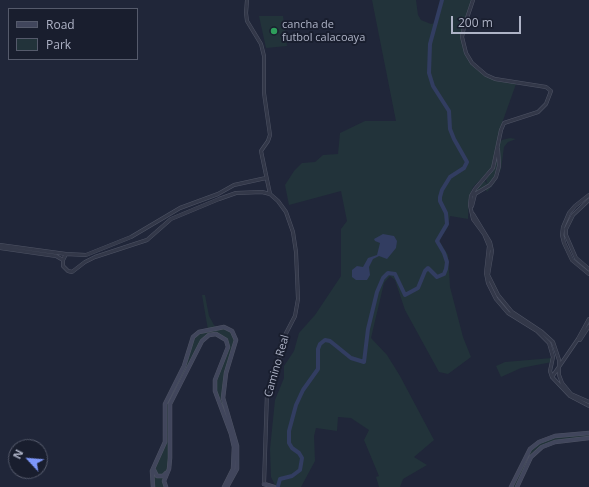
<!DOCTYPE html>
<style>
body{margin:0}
#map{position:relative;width:589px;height:487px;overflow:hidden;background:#202639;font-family:"Open Sans",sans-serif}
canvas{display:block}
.legend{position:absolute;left:8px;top:8px;width:130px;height:52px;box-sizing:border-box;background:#191e2e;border:1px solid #555a6b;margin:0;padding:5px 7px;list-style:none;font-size:12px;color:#aeb3c6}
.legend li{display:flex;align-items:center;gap:8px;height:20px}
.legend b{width:20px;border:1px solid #555a6b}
.north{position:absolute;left:8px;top:439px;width:40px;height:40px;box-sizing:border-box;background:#191e2e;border:1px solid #555a6b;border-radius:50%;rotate:296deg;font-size:11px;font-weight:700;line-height:16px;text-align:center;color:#aeb3c6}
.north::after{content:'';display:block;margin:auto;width:14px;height:18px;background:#7d97fb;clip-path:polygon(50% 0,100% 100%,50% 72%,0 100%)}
.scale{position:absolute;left:451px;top:16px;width:70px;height:18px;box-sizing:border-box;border:2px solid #aeb3c6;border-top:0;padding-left:5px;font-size:12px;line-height:14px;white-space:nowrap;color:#aeb3c6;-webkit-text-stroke:3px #191e2e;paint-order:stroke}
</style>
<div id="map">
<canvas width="589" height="487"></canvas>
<ul class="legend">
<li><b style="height:5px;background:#41465c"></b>Road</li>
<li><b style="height:11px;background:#22333a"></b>Park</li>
</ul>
<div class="north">N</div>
<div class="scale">200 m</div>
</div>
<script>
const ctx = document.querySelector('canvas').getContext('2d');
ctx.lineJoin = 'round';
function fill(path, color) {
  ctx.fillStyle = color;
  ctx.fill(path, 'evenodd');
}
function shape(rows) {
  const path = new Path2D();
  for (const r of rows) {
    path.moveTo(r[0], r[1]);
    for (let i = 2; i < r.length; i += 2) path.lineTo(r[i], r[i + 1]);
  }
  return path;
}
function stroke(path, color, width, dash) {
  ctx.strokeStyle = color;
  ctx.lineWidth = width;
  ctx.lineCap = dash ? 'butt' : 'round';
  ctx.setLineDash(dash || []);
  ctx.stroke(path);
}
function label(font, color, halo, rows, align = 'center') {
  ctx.font = font + ' "Open Sans",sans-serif';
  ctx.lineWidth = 4;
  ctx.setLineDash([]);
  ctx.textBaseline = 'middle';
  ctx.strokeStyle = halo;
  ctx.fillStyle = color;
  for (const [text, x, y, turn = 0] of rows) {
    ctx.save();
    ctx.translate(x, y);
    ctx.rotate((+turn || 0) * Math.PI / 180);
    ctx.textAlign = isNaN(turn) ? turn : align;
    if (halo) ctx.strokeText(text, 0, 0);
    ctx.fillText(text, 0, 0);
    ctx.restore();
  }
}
fill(shape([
 [372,0,416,0,418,15,421,20,431,24,435,23,442,0,473,0,461,33,467,58,474,67,490,77,516,84,501,126,492,168,473,187,469,197,468,219,450,216,448,227,440,239,440,242,448,255,450,287,463,337,471,357,448,374,439,372,405,310,395,280,390,276,384,283,371,338,387,355,400,376,434,440,414,457,427,465,403,479,400,487,379,487,376,477,379,476,364,440,369,430,351,418,338,417,337,431,316,428,314,436,315,461,301,487,276,487,271,477,270,449,275,400,284,378,284,366,294,351,299,333,315,315,341,276,341,229,347,221,341,191,289,205,285,185,294,171,302,163,315,162,323,155,338,154,340,133,365,121,396,121],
 [259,16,283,16,287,46,266,48],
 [510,138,516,139,508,142,504,147,501,169,495,182,487,192,485,188,479,190,471,203,472,194,484,180,487,184,486,179,494,168,499,144,502,140],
 [202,295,205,295,209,316,214,325,217,328,224,327,235,336,223,398,236,438,237,469,232,473,234,444,217,399,215,380,227,354,228,344,216,334,205,338,172,399,169,469,165,478,166,487,153,487,152,475,165,442,165,404,184,366,195,334,208,330],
 [552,358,552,362,521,368,501,377,496,366,505,362],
 [589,434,589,437,555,440,542,445,533,452,517,487,511,487,526,456,534,446,547,439]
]), '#22333a');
fill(shape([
 [383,234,394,236,397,241,396,248,387,259,379,256,373,259,369,267,370,275,367,280,356,280,352,277,352,270,357,266,363,267,368,258,377,255,380,243,375,241,374,239]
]), '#323d61');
stroke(shape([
 [278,486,280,479,292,476,300,470,302,458,299,453,292,448,289,443,289,431,296,405,303,390,318,369,318,349,320,344,325,340,330,341,351,358,364,362,368,329,377,292,383,278,388,273,395,274,405,295,418,288,425,271,428,268,437,277,444,274,446,269,447,262,444,253,437,241,447,224,446,213,440,201,440,197,442,190,450,177,464,168,467,162,454,139,450,129,449,111,433,86,429,73,430,44,442,0]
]), '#323d61', 4);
const tertiary = shape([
 [247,0,246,13,247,21,261,44,264,56,264,93,270,135,268,141,261,151,270,194],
 [473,0,464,27,462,37,466,53,472,63,486,75,495,79,546,87,551,91,546,104,538,112,504,123,501,130,493,168,475,189,471,196,470,205,473,219,484,234,489,246,486,273,488,283,496,299,508,313,537,331,549,343,553,357,550,371,552,377,570,396,589,406],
 [589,195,575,206,569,213,563,227,562,235,564,243,572,260,589,274],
 [589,200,573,215,566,229,566,235,576,258,589,269],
 [472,206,475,194,490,185,496,177,499,166,498,149],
 [473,214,490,242,492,251,488,275,498,295,512,312,542,332,553,342,559,360,559,375,562,383,571,394,589,402],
 [0,245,66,254,86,255,131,237,180,208,218,194,234,185,266,178],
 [0,248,56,256,63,260],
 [66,254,63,260,63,266,68,271,72,272,85,262,95,257,147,240,171,219,219,199,236,193,262,192,270,194,278,201,286,212,293,232,296,252,298,299,295,316,282,341,278,367,267,393,264,484],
 [580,340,589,326],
 [552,377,578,339,589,319]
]);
const secondary = shape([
 [154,470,157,476,163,476,166,473],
 [264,484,274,487],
 [153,487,152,471,165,442,165,404,184,366,193,337,199,332,224,327,232,331,236,340,226,373,223,398,237,446,237,469,227,487],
 [166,487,164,481,169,469,170,458,170,404,202,341,209,335,216,334,226,340,228,347,215,380,215,391,231,434,234,447,233,469,224,487],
 [511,487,530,449,539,442,555,436,589,433],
 [517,487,531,457,542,447,555,442,589,438]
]);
stroke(tertiary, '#4e5364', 4);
stroke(secondary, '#4e5364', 4.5);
stroke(tertiary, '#333849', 3);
stroke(secondary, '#41465c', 3.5);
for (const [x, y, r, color] of [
 [274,31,4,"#2e9e5b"]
]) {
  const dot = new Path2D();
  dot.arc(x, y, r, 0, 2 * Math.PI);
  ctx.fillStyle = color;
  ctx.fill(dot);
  stroke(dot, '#191e2e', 1.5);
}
label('11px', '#aeb3c6', '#191e2e', [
 ["cancha de",282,25],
 ["futbol calacoaya",282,38]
], 'left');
label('11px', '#aeb3c6', '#191e2e', [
 ["Camino Real",277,366,-74]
]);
</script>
